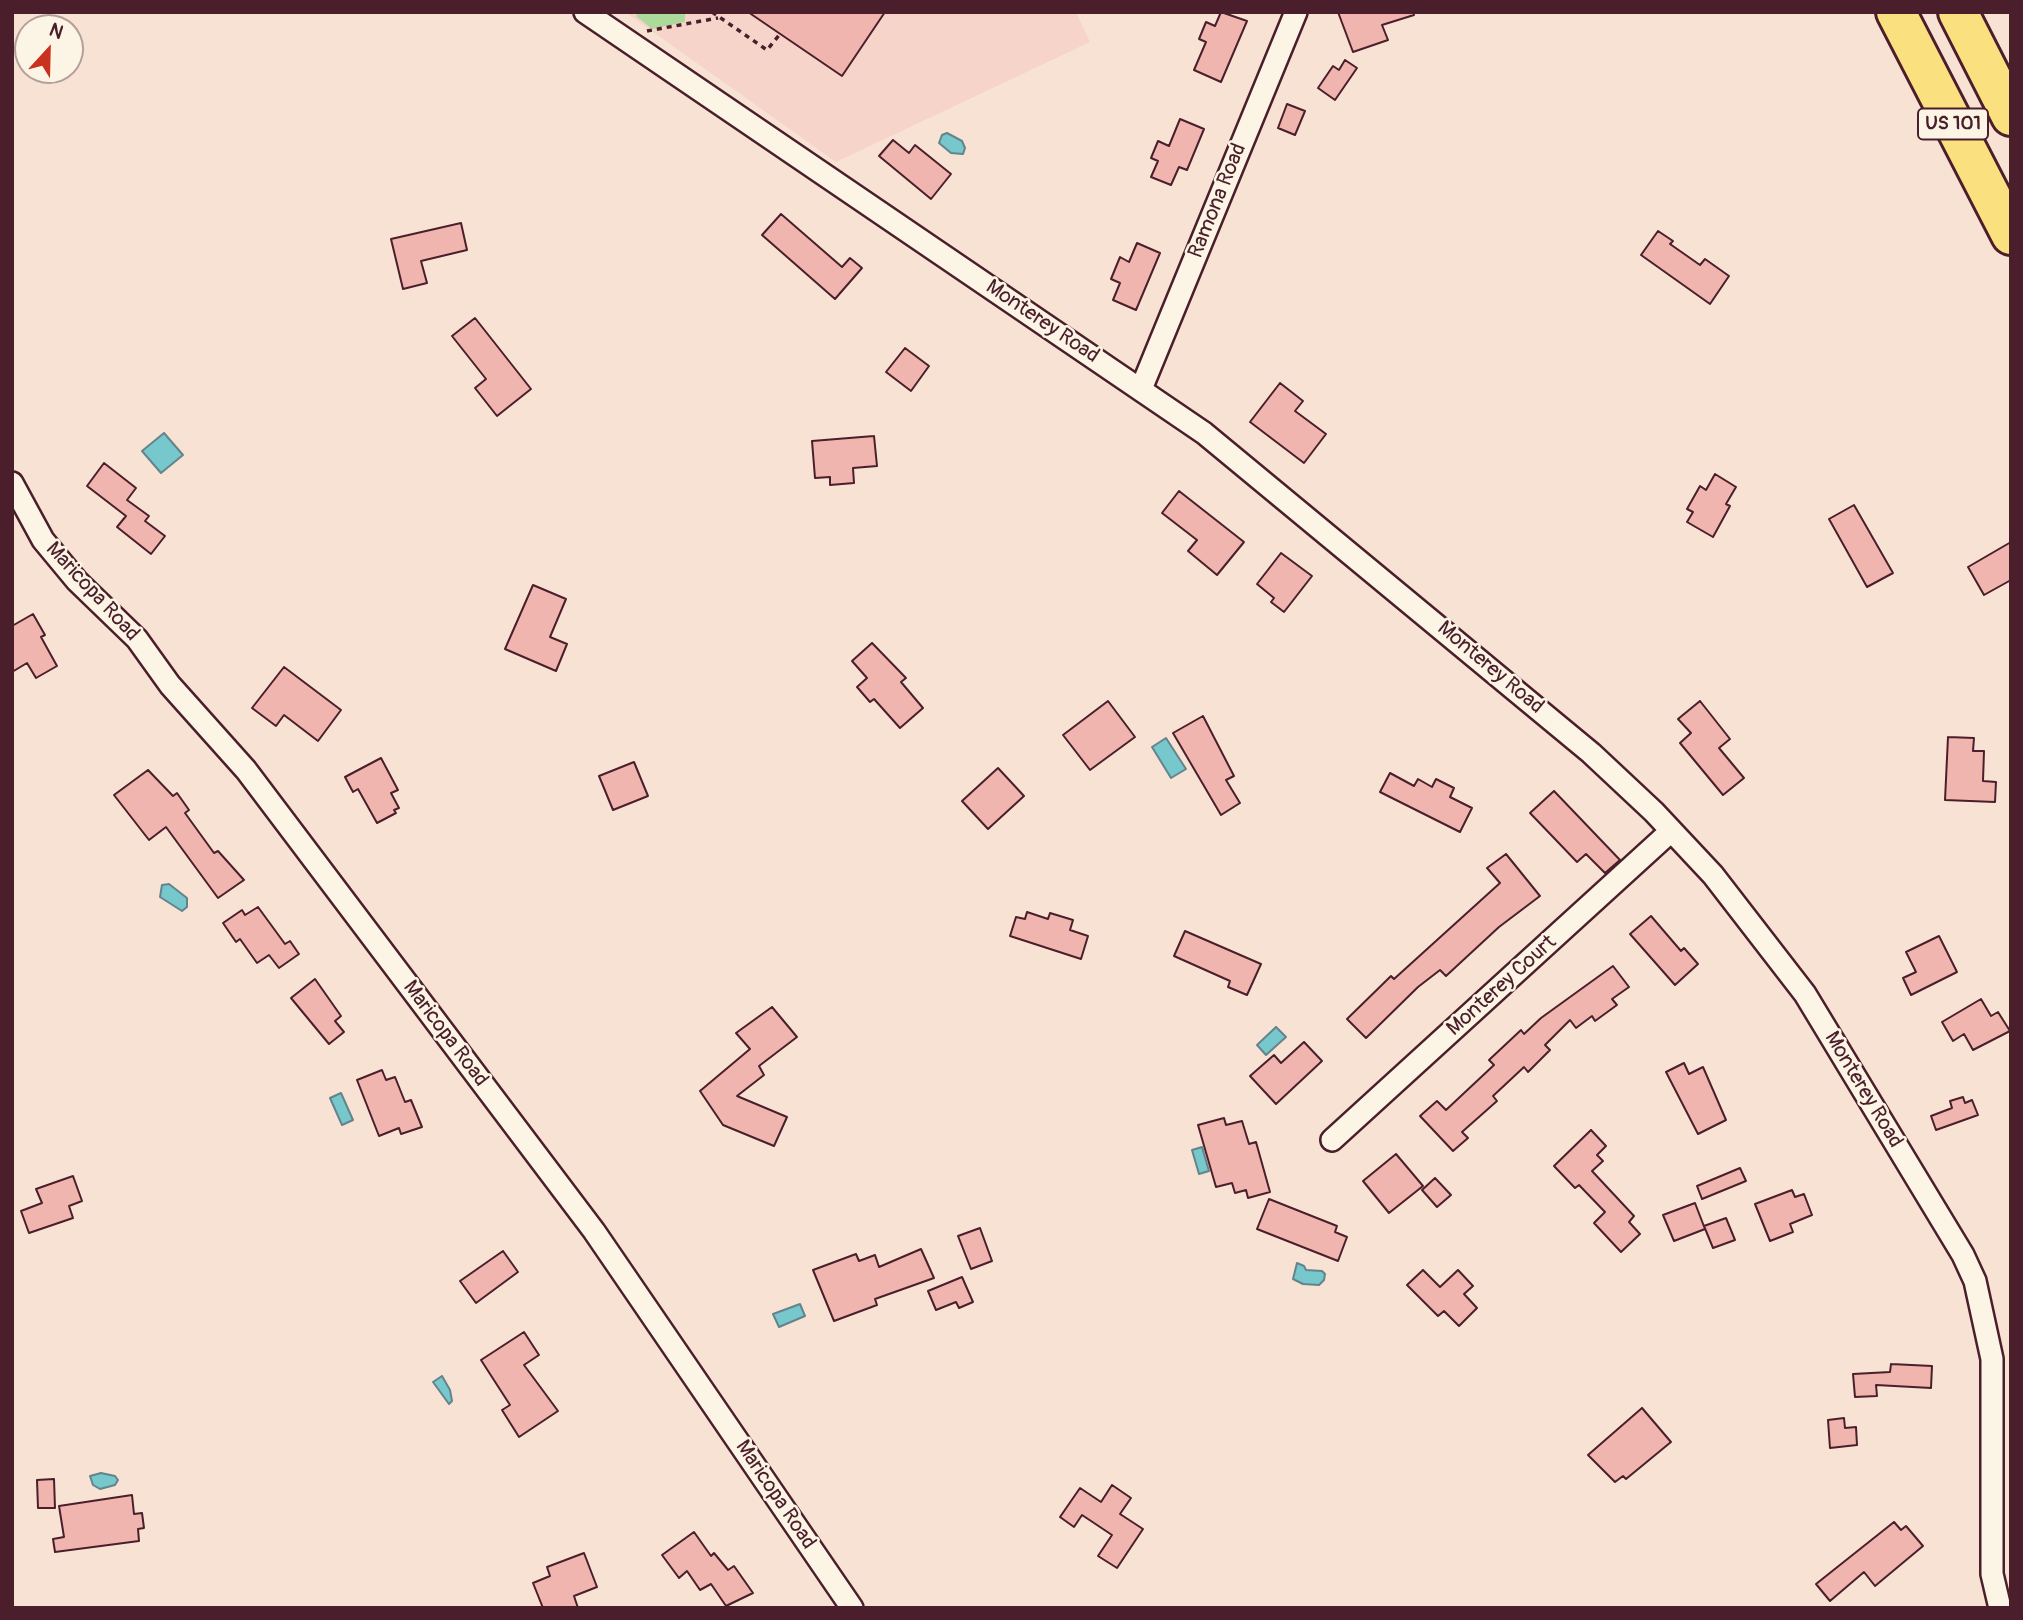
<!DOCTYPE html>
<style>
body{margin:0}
#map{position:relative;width:2023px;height:1620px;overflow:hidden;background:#f8e2d4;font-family:Pangolin,sans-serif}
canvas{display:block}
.frame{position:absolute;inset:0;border:14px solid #4a1f2b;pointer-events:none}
.north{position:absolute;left:14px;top:14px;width:70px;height:70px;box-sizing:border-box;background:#fcf5e5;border:2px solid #b59f9b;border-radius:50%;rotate:22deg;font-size:19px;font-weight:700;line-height:28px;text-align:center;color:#4a1f2b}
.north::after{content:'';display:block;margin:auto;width:24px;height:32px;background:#c8321e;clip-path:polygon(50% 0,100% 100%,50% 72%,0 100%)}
</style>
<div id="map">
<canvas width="2023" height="1620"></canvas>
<div class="frame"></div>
<div class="north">N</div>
</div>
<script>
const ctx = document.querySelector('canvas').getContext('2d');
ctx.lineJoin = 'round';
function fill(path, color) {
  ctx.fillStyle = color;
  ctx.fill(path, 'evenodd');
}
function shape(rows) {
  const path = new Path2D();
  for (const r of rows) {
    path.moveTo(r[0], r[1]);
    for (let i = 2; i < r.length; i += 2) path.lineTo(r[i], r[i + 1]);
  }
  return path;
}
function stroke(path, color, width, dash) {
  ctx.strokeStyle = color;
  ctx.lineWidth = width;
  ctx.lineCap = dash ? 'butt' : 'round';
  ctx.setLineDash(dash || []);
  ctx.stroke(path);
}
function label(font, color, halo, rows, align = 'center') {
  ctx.font = font + ' Pangolin,sans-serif';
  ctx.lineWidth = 5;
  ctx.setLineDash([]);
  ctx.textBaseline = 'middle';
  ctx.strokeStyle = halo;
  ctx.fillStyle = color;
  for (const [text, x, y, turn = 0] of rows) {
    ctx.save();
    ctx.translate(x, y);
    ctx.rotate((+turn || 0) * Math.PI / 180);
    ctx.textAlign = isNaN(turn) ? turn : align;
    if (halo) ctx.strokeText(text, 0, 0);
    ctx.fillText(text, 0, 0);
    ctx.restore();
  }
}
fill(shape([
 [625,12,1076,12,1090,42,836,162]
]), '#f6d4c9');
fill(shape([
 [639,12,685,12,685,22,652,29,636,16]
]), '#acda9a');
const water = shape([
 [947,133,962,141,965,148,963,154,951,153,939,143,942,135,947,133],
 [164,433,183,455,161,473,142,451,164,433],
 [1166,738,1186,769,1171,778,1152,747,1166,738],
 [169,884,187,898,187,907,182,911,160,897,162,885,169,884],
 [1276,1027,1286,1037,1266,1055,1257,1045,1276,1027],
 [341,1093,353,1120,342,1125,330,1098,341,1093],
 [1202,1147,1209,1171,1199,1174,1192,1150,1202,1147],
 [1297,1263,1304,1266,1306,1270,1322,1271,1325,1274,1324,1280,1319,1285,1303,1284,1293,1279,1297,1263],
 [800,1304,805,1316,779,1327,773,1314,800,1304],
 [442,1376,450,1390,452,1401,449,1404,433,1382,442,1376],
 [101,1473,115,1476,118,1480,115,1485,100,1489,93,1485,90,1476,101,1473]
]);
fill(water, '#76c8cc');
stroke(water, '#64848c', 2);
const building = shape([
 [748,12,885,12,842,76,748,12],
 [1221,12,1247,21,1221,82,1194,70,1206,42,1199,39,1206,22,1215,26,1221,12],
 [1338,12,1413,12,1414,15,1382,25,1388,40,1353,52,1338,12],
 [1345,60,1357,68,1335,100,1318,88,1333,66,1339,70,1345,60],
 [1287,104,1305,111,1295,135,1278,128,1287,104],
 [1180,119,1204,129,1187,170,1179,167,1171,185,1151,177,1158,161,1151,158,1158,141,1169,146,1180,119],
 [893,140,909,153,915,145,951,174,931,199,879,156,893,140],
 [781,214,842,267,850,258,862,268,835,299,762,235,781,214],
 [461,223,467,250,421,261,427,283,403,289,391,239,461,223],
 [1658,231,1673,241,1670,244,1700,265,1705,259,1729,276,1710,304,1641,255,1658,231],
 [1137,243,1160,253,1136,310,1113,300,1120,283,1111,279,1120,257,1129,262,1137,243],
 [475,318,531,389,497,416,475,388,486,379,452,336,475,318],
 [905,348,929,366,911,391,886,372,905,348],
 [1280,383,1303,401,1295,411,1326,434,1304,463,1250,422,1280,383],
 [874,436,877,466,853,468,854,483,830,485,830,477,815,478,812,441,874,436],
 [104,463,136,488,127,500,149,516,145,521,165,536,151,554,117,527,126,516,87,486,104,463],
 [1715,474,1736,487,1726,504,1730,506,1713,537,1687,522,1693,512,1687,509,1700,486,1706,490,1715,474],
 [1179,491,1244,542,1217,575,1188,551,1197,540,1162,513,1179,491],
 [1854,505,1893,573,1867,587,1829,519,1854,505],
 [2011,542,2011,580,1984,595,1968,567,2011,542],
 [1281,553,1312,576,1284,612,1271,602,1274,598,1257,584,1281,553],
 [533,585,566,599,550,637,567,644,556,671,505,649,533,585],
 [33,614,45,635,41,637,57,666,36,678,27,663,12,672,12,626,33,614],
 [872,643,906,678,901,682,923,708,900,728,874,699,870,702,857,687,867,678,852,661,872,643],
 [284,667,341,710,318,741,284,715,276,726,252,708,284,667],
 [1108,701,1135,737,1090,770,1063,735,1108,701],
 [1700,701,1730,739,1719,748,1744,778,1723,795,1680,743,1691,733,1678,719,1700,701],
 [1203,716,1234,776,1226,780,1240,803,1221,815,1173,733,1203,716],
 [1948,737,1974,738,1973,751,1984,751,1983,781,1996,782,1995,802,1945,800,1948,737],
 [381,758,398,790,391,793,399,808,394,810,396,813,377,823,358,789,353,792,345,777,381,758],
 [634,762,648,796,613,810,599,776,634,762],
 [998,768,1024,796,988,829,962,801,998,768],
 [148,770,173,796,177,793,189,810,185,813,214,853,218,851,244,880,218,898,166,827,149,840,114,795,148,770],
 [1390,773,1414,786,1418,779,1432,787,1436,779,1454,788,1450,797,1472,808,1460,832,1380,792,1390,773],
 [1554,791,1620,860,1605,873,1586,854,1577,862,1530,813,1554,791],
 [1506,854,1540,896,1499,927,1446,976,1440,970,1418,987,1366,1038,1347,1019,1391,976,1394,979,1500,883,1487,868,1506,854],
 [258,907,285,944,290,941,299,954,279,968,269,955,257,963,240,939,236,942,223,923,242,910,245,915,258,907],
 [1027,912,1048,919,1050,913,1073,920,1070,930,1088,936,1081,959,1010,936,1016,917,1025,919,1027,912],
 [1651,916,1681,951,1684,948,1698,964,1675,985,1630,934,1651,916],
 [1185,931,1261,964,1247,995,1228,987,1230,981,1174,956,1185,931],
 [1939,936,1957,972,1911,995,1903,978,1916,972,1906,952,1939,936],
 [1613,966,1629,987,1612,999,1617,1005,1595,1021,1592,1016,1576,1028,1570,1020,1545,1045,1550,1050,1528,1072,1524,1067,1493,1096,1497,1101,1462,1132,1468,1138,1453,1151,1420,1116,1437,1101,1446,1110,1494,1065,1489,1060,1521,1030,1524,1034,1541,1018,1613,966],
 [315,979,341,1016,335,1021,344,1032,329,1044,291,998,315,979],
 [1981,999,1991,1016,1998,1012,2010,1031,1973,1050,1964,1034,1953,1041,1942,1022,1981,999],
 [772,1007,797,1037,759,1066,764,1075,737,1096,787,1117,774,1146,723,1125,700,1091,750,1049,736,1033,772,1007],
 [1304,1042,1322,1061,1276,1104,1250,1076,1274,1055,1281,1063,1304,1042],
 [1684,1063,1689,1074,1703,1067,1726,1120,1698,1134,1666,1072,1684,1063],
 [382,1070,386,1080,395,1077,405,1102,411,1100,422,1127,401,1134,399,1128,379,1136,357,1080,382,1070],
 [1963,1097,1965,1103,1972,1100,1978,1115,1936,1130,1931,1116,1952,1108,1950,1101,1963,1097],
 [1224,1118,1226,1125,1242,1121,1249,1144,1256,1142,1270,1192,1248,1198,1246,1190,1235,1193,1232,1183,1216,1187,1198,1125,1224,1118],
 [1591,1130,1606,1146,1597,1155,1603,1161,1592,1171,1634,1216,1629,1222,1640,1234,1621,1252,1594,1223,1605,1212,1579,1185,1575,1188,1554,1166,1591,1130],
 [1396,1154,1423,1186,1389,1213,1363,1181,1396,1154],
 [1740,1168,1746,1181,1702,1199,1697,1186,1740,1168],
 [73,1176,82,1201,69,1206,73,1218,29,1233,21,1211,42,1203,36,1189,73,1176],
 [1435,1178,1451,1195,1437,1207,1422,1190,1435,1178],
 [1792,1190,1795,1197,1804,1194,1812,1215,1790,1224,1793,1232,1770,1241,1755,1204,1792,1190],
 [1269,1199,1337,1226,1335,1232,1347,1237,1338,1261,1257,1229,1269,1199],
 [1695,1203,1705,1229,1674,1241,1663,1215,1695,1203],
 [1726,1218,1735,1240,1713,1248,1704,1226,1726,1218],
 [980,1228,992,1261,971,1269,958,1236,980,1228],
 [921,1249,934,1278,875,1299,877,1305,834,1321,813,1270,856,1254,859,1261,875,1255,879,1267,921,1249],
 [503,1251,518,1272,476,1303,460,1281,503,1251],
 [1423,1270,1440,1287,1458,1270,1473,1286,1464,1294,1477,1308,1459,1326,1444,1311,1438,1316,1407,1285,1423,1270],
 [962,1277,973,1302,959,1308,956,1302,936,1310,928,1291,962,1277],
 [524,1332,539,1355,524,1365,558,1411,519,1437,502,1410,510,1405,481,1360,524,1332],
 [1891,1364,1932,1366,1931,1388,1876,1385,1877,1396,1855,1397,1853,1374,1890,1372,1891,1364],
 [1642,1408,1671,1442,1626,1479,1623,1476,1615,1482,1588,1455,1642,1408],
 [1844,1418,1845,1428,1856,1427,1857,1445,1830,1448,1828,1420,1844,1418],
 [54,1479,55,1508,38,1508,37,1480,54,1479],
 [1112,1485,1131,1498,1120,1514,1143,1529,1117,1568,1098,1556,1112,1535,1082,1515,1074,1527,1060,1517,1080,1488,1101,1502,1112,1485],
 [132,1495,134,1514,142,1513,144,1528,138,1529,139,1541,55,1552,53,1539,64,1537,59,1506,132,1495],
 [1894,1522,1901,1530,1906,1526,1923,1546,1875,1586,1864,1572,1830,1601,1816,1584,1894,1522],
 [694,1532,711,1556,714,1553,728,1570,734,1566,753,1593,726,1606,711,1584,700,1590,687,1571,679,1578,662,1555,694,1532],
 [584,1553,597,1587,574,1596,578,1608,543,1608,533,1583,550,1576,547,1567,584,1553]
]);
fill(building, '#f0b5ae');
stroke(building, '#4a1f2b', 2);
const minor = shape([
 [585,12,1204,433,1591,753,1654,812,1713,875,1805,994,1963,1255,1975,1281,1992,1359,1992,1574,2000,1608],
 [1141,389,1296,12],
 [12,483,43,540,77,581,137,639,170,685,246,770,594,1231,852,1608],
 [1332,1140,1671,831]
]);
const motorway = shape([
 [1896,12,2011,235],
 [1958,12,2011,116]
]);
stroke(minor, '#4a1f2b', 26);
stroke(motorway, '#4a1f2b', 44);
stroke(shape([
 [712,12,767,50,780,34],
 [647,31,718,18]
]), '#4a1f2b', 3.5, [5, 5]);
stroke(minor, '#fcf5e5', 21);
stroke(motorway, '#fbe080', 38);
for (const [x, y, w] of [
 [1953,124,70]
]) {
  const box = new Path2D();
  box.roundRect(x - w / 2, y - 15.5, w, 31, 5);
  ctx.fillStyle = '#fcf5e5';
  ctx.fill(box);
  stroke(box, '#4a1f2b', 2);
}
label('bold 19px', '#4a1f2b', null, [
 ["US 101",1953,124]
]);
label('21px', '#4a1f2b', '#fcf5e5', [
 ["Ramona Road",1218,201,-68],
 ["Monterey Road",1042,322,34],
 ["Maricopa Road",92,592,47],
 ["Monterey Road",1490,668,40],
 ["Monterey Court",1502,986,-42],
 ["Maricopa Road",445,1034,53],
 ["Monterey Road",1863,1090,59],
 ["Maricopa Road",775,1495,56]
]);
</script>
